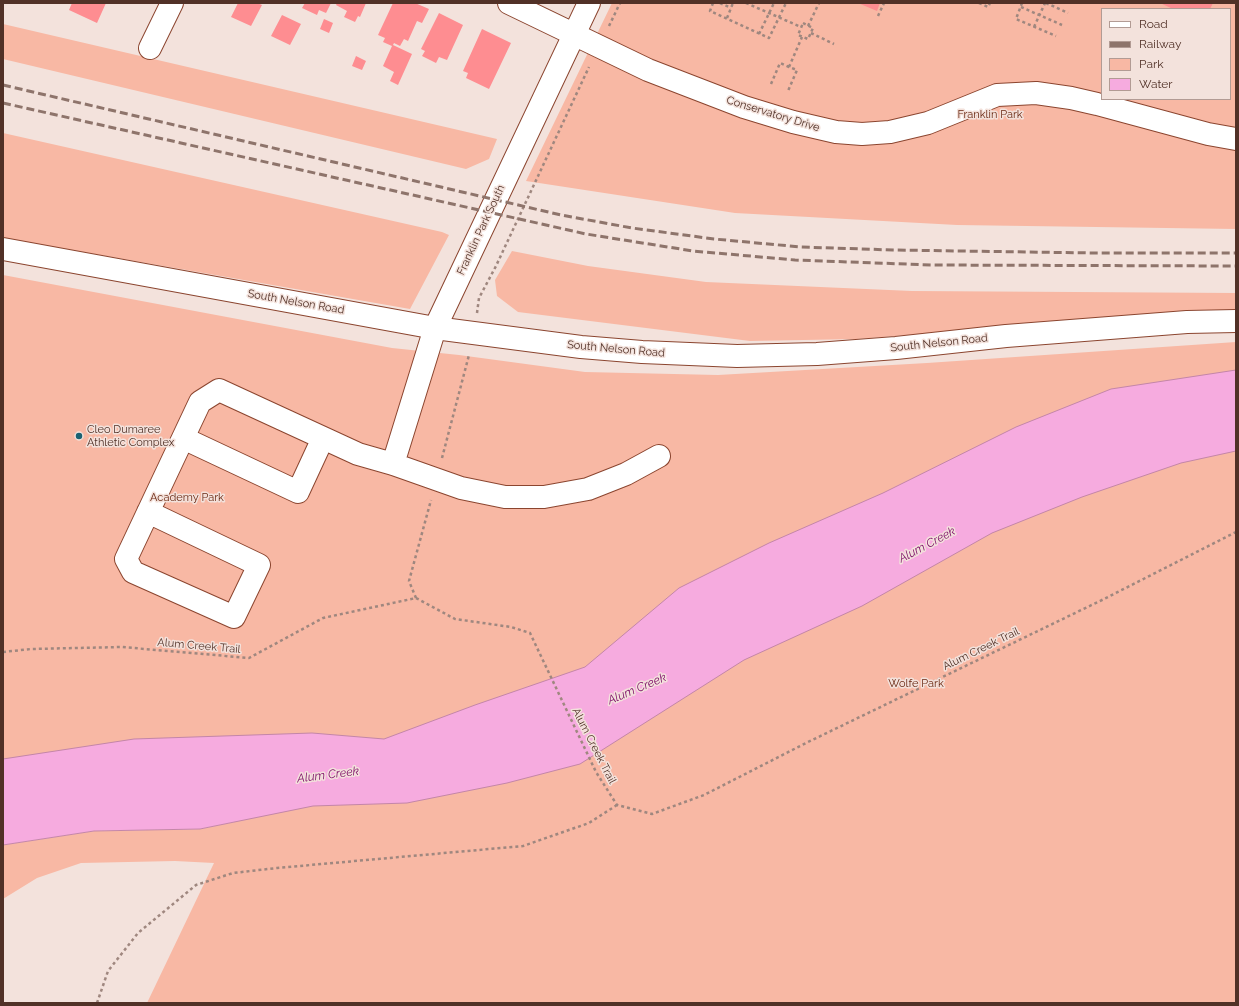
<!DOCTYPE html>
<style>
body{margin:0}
#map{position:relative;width:1239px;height:1006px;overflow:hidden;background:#f3e2dc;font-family:Raleway,sans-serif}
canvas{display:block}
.frame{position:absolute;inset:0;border:4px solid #513127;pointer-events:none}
.legend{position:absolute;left:1101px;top:8px;width:130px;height:92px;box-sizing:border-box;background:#f3e2dc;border:1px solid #b29b94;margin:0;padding:5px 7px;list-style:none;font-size:12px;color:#513127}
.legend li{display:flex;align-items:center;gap:8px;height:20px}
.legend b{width:20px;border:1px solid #b29b94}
</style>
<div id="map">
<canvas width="1239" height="1006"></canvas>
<div class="frame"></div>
<ul class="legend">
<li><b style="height:5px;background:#fff"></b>Road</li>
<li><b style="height:5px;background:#8e746b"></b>Railway</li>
<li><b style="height:11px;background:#f8b8a4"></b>Park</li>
<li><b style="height:11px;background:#f6abdf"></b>Water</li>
</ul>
</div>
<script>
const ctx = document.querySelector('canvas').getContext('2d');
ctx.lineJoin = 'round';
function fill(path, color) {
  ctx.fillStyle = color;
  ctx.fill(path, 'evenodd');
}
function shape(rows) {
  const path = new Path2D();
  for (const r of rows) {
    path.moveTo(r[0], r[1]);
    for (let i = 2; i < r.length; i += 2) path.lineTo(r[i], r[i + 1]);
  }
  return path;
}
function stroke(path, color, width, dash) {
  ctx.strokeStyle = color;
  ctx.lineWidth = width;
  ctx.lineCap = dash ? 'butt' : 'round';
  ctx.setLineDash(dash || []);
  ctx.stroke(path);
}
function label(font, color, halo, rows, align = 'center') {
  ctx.font = font + ' Raleway,sans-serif';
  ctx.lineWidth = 3;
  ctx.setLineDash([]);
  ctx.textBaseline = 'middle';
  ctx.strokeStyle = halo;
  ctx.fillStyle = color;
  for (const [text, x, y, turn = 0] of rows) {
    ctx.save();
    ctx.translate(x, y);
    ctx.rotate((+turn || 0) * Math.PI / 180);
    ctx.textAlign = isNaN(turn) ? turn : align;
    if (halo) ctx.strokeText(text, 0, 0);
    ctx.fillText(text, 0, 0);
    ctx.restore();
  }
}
fill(shape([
 [612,3,1236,3,1236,229,957,225,735,213,526,181],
 [1102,9,1230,9,1230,99,1102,99],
 [3,24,497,139,489,159,466,169,3,59],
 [3,133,442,232,449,235,410,309,3,238],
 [512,251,588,266,706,282,912,291,1236,293,1236,318,1063,323,857,339,750,341,518,312,497,296,495,280],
 [3,275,392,348,459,355,585,372,718,375,927,363,1236,342,1236,1003,147,1003,214,863,175,861,81,863,37,878,3,899,3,845,94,831,200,829,234,822,3,803]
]), '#f8b8a4');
const water = shape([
 [1236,370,1236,451,1181,463,1082,497,992,533,862,606,744,660,580,764,507,783,407,803,313,806,200,829,94,831,3,845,3,759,134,739,312,733,384,739,475,705,585,667,679,588,769,543,883,493,1016,427,1111,389,1236,370]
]);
fill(water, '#f6abdf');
stroke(water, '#c486a8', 1);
fill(shape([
 [72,3,106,3,97,23,69,10],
 [238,3,257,3,262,5,251,26,231,17],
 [305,3,331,3,326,13,319,10,317,15,302,8],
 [337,3,366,3,360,17,358,16,355,22,344,17,347,11,336,5],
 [393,3,415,3,429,9,422,23,417,21,408,41,404,39,400,46,394,43,393,45,412,54,398,85,390,81,394,72,383,66,392,46,383,42,385,38,378,35],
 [858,3,880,3,877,11],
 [1160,3,1213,3,1210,9,1173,9],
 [439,13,463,25,447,60,439,57,436,63,422,56,425,51,421,49],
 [282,15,301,24,290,45,271,36],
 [324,19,333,23,329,33,320,29],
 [482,29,511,43,489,89,466,78,468,73,463,71],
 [356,56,366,61,362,70,352,66]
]), '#fe8d91');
const minor = shape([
 [509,3,648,70,744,107,793,122,836,132,862,134,890,132,928,123,997,95,1036,93,1071,98,1097,104,1208,134,1236,139],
 [150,48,172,3],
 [183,438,298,492,323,438],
 [393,464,435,328,589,3],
 [148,512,259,565,234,617,133,572,126,559,200,402,219,390,358,454,393,464,461,488,505,497,544,497,588,489,626,474,659,456]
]);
const major = shape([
 [3,249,435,328,581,347,642,352,737,356,817,354,896,348,1006,336,1187,322,1236,321]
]);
stroke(minor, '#8b452f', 24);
stroke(major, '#8b452f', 24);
stroke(shape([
 [713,3,710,11,769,38,786,3],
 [720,3,731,8],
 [746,3,801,27],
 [979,3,988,7,990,3],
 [1022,3,1016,19,1056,36],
 [1046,3,1068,13],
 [1021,7,1062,25],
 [878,16,884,3],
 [727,18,733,3],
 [803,23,813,28,808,39,798,35,803,23],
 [609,26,620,3],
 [808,26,819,3],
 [1034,27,1045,3],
 [811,33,834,44],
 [759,34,774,3],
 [789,67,802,37],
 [771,84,780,63,789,67,797,70,788,91],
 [477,313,479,298,496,266,589,67],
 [442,458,469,355],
 [416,598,409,581,431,500],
 [3,652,31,649,122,647,249,658,323,618,416,598,455,619,511,627,530,633,596,772,617,805,652,814,704,795,806,743,1102,600,1236,532],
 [97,1003,108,971,138,933,196,885,233,873,277,868,523,846,589,823,617,805]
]), '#9f877f', 2.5, [3, 3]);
stroke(minor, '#fff', 22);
stroke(major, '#fff', 22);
stroke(shape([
 [3,85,561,215,632,228,714,239,801,247,893,250,1095,253,1236,253],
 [3,103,586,234,693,251,795,260,932,265,1236,266]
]), '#8e746b', 3, [8, 4]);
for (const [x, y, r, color] of [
 [79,436,4,"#1b6172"]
]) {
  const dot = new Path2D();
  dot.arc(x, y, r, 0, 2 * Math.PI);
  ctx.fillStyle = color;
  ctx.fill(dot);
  stroke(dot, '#f3e2dc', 1.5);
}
label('11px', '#513127', '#f3e2dc', [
 ["Conservatory Drive",773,114,17],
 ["Franklin Park South",481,230,-65],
 ["South Nelson Road",296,302,10],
 ["South Nelson Road",939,343,-6],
 ["South Nelson Road",616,349,5],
 ["Alum Creek Trail",199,646,5],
 ["Alum Creek Trail",981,649,-26],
 ["Alum Creek Trail",594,746,63]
]);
label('11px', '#6b2913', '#f3e2dc', [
 ["Franklin Park",990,115],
 ["Academy Park",187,498],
 ["Wolfe Park",916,684]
]);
label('11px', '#513127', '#f3e2dc', [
 ["Cleo Dumaree",87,430],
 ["Athletic Complex",87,443]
], 'left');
label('italic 12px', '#80136b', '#f3e2dc', [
 ["Alum Creek",927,545,-28],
 ["Alum Creek",637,689,-23],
 ["Alum Creek",328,775,-7]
]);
</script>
